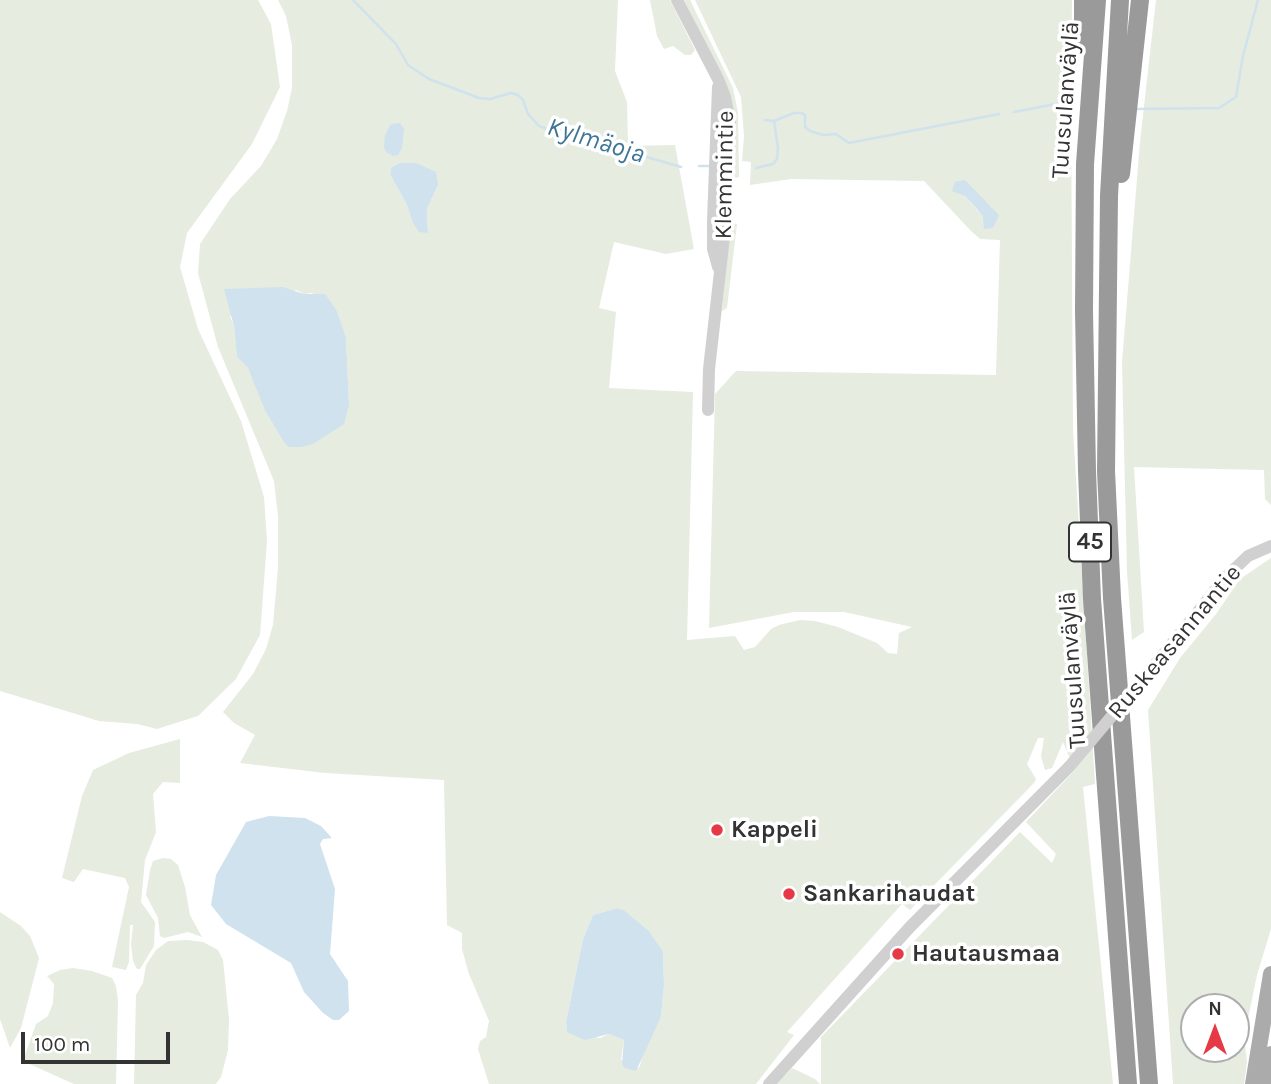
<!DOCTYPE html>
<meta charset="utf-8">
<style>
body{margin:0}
#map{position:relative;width:1271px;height:1084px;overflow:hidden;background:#fff;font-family:Karla,sans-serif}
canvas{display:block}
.north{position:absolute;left:1180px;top:993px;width:70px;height:70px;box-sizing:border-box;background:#fff;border:2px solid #adadad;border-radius:50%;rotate:0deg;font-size:19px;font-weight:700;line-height:28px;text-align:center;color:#333}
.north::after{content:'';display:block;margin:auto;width:24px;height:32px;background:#e63946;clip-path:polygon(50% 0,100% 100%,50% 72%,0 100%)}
.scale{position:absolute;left:21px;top:1032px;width:149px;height:32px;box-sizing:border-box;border:4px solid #333;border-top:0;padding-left:9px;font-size:21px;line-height:24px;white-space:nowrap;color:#333;-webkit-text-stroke:5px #fff;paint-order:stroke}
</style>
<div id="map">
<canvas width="1271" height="1084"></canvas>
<div class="north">N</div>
<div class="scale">100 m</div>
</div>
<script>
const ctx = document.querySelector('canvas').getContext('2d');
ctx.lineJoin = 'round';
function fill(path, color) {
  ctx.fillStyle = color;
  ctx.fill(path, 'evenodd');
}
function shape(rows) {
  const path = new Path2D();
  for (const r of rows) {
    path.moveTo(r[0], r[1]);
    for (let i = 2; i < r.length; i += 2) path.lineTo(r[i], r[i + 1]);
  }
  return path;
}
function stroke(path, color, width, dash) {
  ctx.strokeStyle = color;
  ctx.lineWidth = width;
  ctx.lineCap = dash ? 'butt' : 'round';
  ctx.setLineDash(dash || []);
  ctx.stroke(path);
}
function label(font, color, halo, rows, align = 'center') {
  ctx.font = font + ' Karla,sans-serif';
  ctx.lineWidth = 7;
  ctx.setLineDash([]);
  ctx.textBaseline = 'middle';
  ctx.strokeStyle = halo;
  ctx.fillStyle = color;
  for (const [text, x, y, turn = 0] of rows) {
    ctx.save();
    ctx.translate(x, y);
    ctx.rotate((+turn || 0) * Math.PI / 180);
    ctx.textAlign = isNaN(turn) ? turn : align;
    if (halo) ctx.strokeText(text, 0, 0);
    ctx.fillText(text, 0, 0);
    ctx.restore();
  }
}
fill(shape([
 [0,0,258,0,271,24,280,87,252,144,187,233,180,267,198,329,241,421,264,497,267,541,260,635,236,679,198,716,157,729,137,724,99,721,0,691],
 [278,0,618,0,615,71,627,102,628,146,675,145,694,249,666,254,614,242,599,308,616,312,609,388,693,392,687,640,735,636,744,650,755,647,771,629,779,625,800,620,815,621,838,627,877,643,888,653,897,654,899,633,912,627,844,612,794,612,709,628,715,394,736,371,996,375,1000,240,980,239,971,231,924,181,791,179,750,185,751,162,742,161,744,136,741,97,695,0,1072,0,1071,108,1073,430,1095,784,1083,787,1113,1084,821,1084,821,1037,1020,832,1052,863,1056,854,1026,822,1075,770,1063,742,1052,768,1045,770,1041,756,1044,738,1038,738,1027,764,1036,779,1034,783,910,910,902,904,787,1032,794,1035,756,1084,489,1084,478,1049,480,1041,486,1037,489,1021,469,974,462,949,462,933,447,925,444,780,325,773,240,763,255,735,234,723,223,712,253,674,266,649,273,625,278,568,278,516,274,481,218,347,198,273,200,244,230,199,261,166,277,139,287,111,292,88,292,45,286,16],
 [391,168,438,185,427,209,428,233,412,221,407,205,390,174],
 [965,180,981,199,993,208,983,217,965,196],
 [296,290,304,294,312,293,337,311,346,337,349,405,256,384,248,368,237,357,234,327,230,316],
 [618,908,624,910,649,931,663,951,664,985,661,1017,644,1052,639,1068,621,1060,624,1040,609,1034,600,1038,567,1032,566,1022,583,939,593,915],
 [650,0,670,0,695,50,691,55,685,55,673,46,664,49,657,36],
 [684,0,690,0,733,88,738,113,739,177,735,178,732,168,727,87],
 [1156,0,1271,0,1271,505,1265,499,1264,470,1134,467,1144,632,1132,640,1127,571,1122,362,1140,142],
 [730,223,737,224,727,308,722,311],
 [1271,558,1271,929,1257,975,1244,1038,1247,1062,1244,1084,1173,1084,1148,710,1180,658,1216,614,1240,579],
 [1194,1007,1236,1007,1236,1049,1194,1049],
 [180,739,180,783,163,782,153,794,156,832,145,860,141,902,155,922,154,946,140,969,137,969,133,961,131,944,133,925,130,925,129,962,126,970,112,967,129,887,125,878,83,869,74,882,62,878,82,796,93,770,129,753],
 [163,858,171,859,178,865,185,887,190,915,202,937,188,932,164,938,160,936,158,918,146,895,150,870,153,861],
 [0,912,21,926,30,936,39,958,21,1028,10,1048,0,1019],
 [187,940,203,942,218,950,223,960,229,1020,228,1050,221,1077,216,1084,134,1084,136,995,143,983,146,965,156,950,168,941],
 [73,968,92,971,112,978,116,986,118,1000,116,1084,74,1084,25,1062,25,1055,36,1024,48,1016,53,1003,54,984,47,976,60,970],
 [792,1068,815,1079,820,1084,777,1084]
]), '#e6ecdf');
fill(shape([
 [400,123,404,129,402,148,398,155,393,156,386,152,384,147,385,135,391,124],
 [400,163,416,163,436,172,438,185,427,209,428,233,419,232,412,221,407,205,390,174,391,168],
 [965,180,999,215,993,228,984,229,983,217,976,208,965,196,952,191,955,182],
 [283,287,304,294,325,294,337,311,346,337,349,405,344,424,313,444,301,447,289,447,284,442,265,410,248,368,237,357,234,327,224,289],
 [269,816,305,818,321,826,332,838,323,839,320,844,335,889,330,954,348,981,349,1011,339,1020,333,1020,323,1013,304,992,291,963,226,924,211,905,216,875,246,822],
 [618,908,624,910,649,931,663,951,664,985,661,1017,636,1071,625,1068,622,1064,624,1040,609,1034,585,1040,567,1032,566,1022,583,939,593,915]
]), '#cfe2ee');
stroke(shape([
 [353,0,396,44,408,65,429,79,479,98,490,99,511,93,518,95,523,100,528,114,539,126,560,134,583,137,596,145,606,145,681,167],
 [1136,109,1219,108,1236,97,1243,56,1258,0],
 [1014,112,1066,102],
 [765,120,774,121],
 [699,166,709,166],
 [756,168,773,164,777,159,778,148,774,121,794,113,802,113,805,115,805,127,810,131,823,135,836,134,849,143,999,114]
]), '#cfe2ee', 2.5);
stroke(shape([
 [677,0,718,79,725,97,730,123,725,228,709,369,708,410],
 [718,87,713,221,713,249,718,267],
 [1153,667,1226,577,1248,556,1271,546],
 [769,1084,910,927,1069,767]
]), '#d0d0d0', 12);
stroke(shape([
 [1253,1084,1271,974],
 [1266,1084,1271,1054]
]), '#ababab', 16);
stroke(shape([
 [1097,0,1085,164,1084,311,1087,471,1092,599,1128,1084],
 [1120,0,1109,196,1106,471,1112,598,1149,1084],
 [1083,42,1083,0],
 [1121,174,1140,0]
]), '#9a9a9a', 18);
stroke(shape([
 [1069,767,1153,667]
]), '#d0d0d0', 12);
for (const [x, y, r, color] of [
 [717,830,7,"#e63946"],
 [789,894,7,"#e63946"],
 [898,954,7,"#e63946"]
]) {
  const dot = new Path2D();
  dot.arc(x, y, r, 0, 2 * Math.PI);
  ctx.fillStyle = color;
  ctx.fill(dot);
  stroke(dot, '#fff', 2.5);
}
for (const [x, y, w] of [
 [1090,542,42]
]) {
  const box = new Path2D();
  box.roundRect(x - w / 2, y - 19.5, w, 39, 5);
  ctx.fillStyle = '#fff';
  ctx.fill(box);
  stroke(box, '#333', 2);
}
label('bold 23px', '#333', null, [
 ["45",1090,542]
]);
label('24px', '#333', '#fff', [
 ["Tuusulanväylä",1066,100,-86],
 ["Klemmintie",725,175,-89],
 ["Ruskeasannantie",1175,642,-50],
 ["Tuusulanväylä",1073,670,-94]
]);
label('bold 24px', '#333', '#fff', [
 ["Kappeli",731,830],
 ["Sankarihaudat",803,894],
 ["Hautausmaa",912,954]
], 'left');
label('italic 26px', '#3f7597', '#fff', [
 ["Kylmäoja",596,141,17]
]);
</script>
